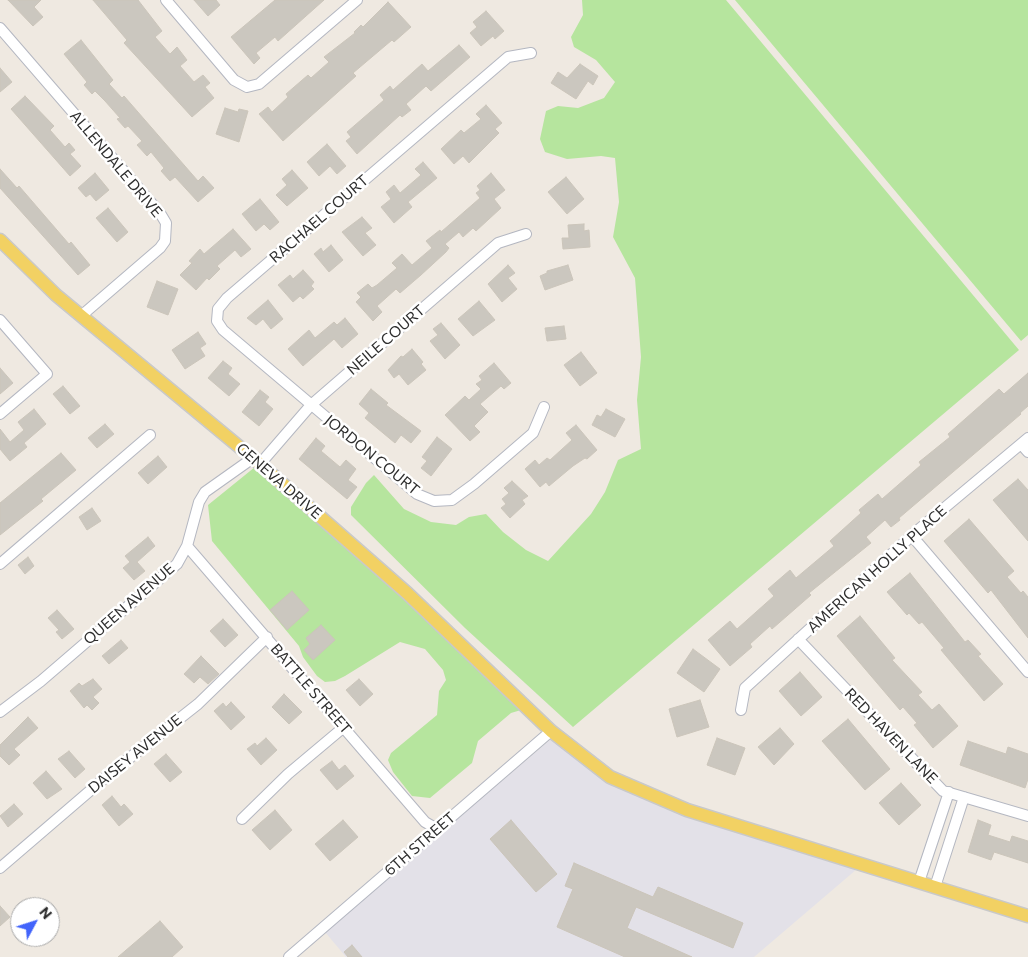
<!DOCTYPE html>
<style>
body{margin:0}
#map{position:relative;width:1028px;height:957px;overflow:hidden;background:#efe9e1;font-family:Commissioner,sans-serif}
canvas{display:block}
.north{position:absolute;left:10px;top:897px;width:50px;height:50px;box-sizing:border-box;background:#fff;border:1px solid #ababab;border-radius:50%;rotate:50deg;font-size:14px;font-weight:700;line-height:20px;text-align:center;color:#2e2e2e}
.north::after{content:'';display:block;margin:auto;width:18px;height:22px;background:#4264fb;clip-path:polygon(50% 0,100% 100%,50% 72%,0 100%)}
</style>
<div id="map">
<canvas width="1028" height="957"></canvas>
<div class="north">N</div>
</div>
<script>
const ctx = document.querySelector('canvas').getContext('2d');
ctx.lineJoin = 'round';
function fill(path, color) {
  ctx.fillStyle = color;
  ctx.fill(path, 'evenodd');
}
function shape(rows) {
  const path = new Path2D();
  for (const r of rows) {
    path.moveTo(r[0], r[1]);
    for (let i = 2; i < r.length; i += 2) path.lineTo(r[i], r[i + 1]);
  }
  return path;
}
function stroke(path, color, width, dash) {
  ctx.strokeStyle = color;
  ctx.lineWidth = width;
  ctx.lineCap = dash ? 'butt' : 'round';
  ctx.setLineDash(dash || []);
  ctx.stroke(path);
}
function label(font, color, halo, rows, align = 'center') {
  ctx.font = font + ' Commissioner,sans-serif';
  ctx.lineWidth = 5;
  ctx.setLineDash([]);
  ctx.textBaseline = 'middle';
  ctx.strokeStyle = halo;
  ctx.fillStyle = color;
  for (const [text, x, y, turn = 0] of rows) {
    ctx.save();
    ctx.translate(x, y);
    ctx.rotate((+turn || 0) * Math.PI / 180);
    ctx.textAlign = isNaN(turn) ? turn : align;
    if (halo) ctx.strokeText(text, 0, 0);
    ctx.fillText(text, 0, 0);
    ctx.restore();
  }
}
fill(shape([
 [551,739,608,782,680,814,857,869,754,957,346,957,325,932]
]), '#e3e1e8');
fill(shape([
 [582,0,726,0,1019,350,573,727,465,628,351,515,351,507,366,483,374,475,404,509,431,522,456,525,469,517,486,514,503,532,526,550,548,561,591,514,605,492,618,460,641,449,637,400,641,357,635,278,613,237,619,202,615,158,601,156,567,159,545,152,540,139,546,111,558,106,578,108,604,98,615,82,596,60,574,47,571,37,583,15],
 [735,0,1028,0,1028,335,1021,341],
 [255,467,403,597,521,710,511,713,478,741,472,763,430,798,412,796,393,772,388,760,391,753,437,715,439,691,446,680,443,670,425,649,400,642,345,676,335,681,325,682,317,676,303,657,299,646,212,541,208,505]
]), '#b6e59e');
const building = shape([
 [8,0,41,0,34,7,43,17,33,26,8,0],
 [93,0,138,0,162,31,155,37,170,54,177,47,187,60,180,66,194,82,203,75,210,83,205,87,214,98,192,117,124,43,127,40,93,0],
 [194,0,216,0,220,5,208,16,194,0],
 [275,0,324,0,278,41,275,37,256,53,260,58,254,64,231,37,275,0],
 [388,2,411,27,394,42,392,40,353,73,356,76,283,141,259,114,268,107,272,112,288,97,286,94,308,75,311,78,329,62,324,57,355,33,354,32,361,25,363,27,388,2],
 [486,11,504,31,495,39,493,36,481,46,470,33,477,27,473,22,486,11],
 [81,40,113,80,109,84,122,98,124,96,198,181,203,176,214,188,198,202,175,177,170,181,161,171,164,168,151,152,147,156,137,145,142,141,128,126,125,128,117,119,120,118,105,101,95,91,92,94,84,85,87,82,64,54,81,40],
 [459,45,470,57,431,91,426,86,406,104,411,110,402,117,400,115,357,154,346,141,351,137,347,132,384,100,380,95,390,86,393,90,422,64,428,71,459,45],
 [580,64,598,76,593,85,588,81,576,99,551,83,558,72,567,78,580,64],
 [0,68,12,82,0,92,0,68],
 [25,96,54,126,50,130,65,147,69,143,75,150,70,154,81,166,70,176,11,109,25,96],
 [486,105,502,123,495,129,499,133,469,163,463,156,454,164,441,149,461,130,464,133,481,119,476,114,486,105],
 [225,108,238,112,239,109,248,111,239,142,216,134,225,108],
 [327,144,346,166,337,174,330,166,319,176,307,162,327,144],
 [423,162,437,178,408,202,412,207,394,223,381,207,391,199,386,192,394,185,400,193,421,175,415,169,423,162],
 [0,169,17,188,19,186,69,244,71,242,90,265,78,275,0,188,0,169],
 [292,170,308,188,287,206,276,195,287,185,282,179,292,170],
 [95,173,109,190,96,201,90,194,86,197,78,188,95,173],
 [491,173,505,190,494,199,501,208,476,231,473,228,463,237,459,232,445,244,449,248,446,252,421,275,400,293,396,289,377,306,382,312,373,321,356,302,361,297,357,293,368,284,372,288,377,285,397,268,392,263,402,254,412,265,432,248,426,241,440,230,441,232,480,198,476,193,480,190,477,186,491,173],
 [566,177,584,199,567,214,548,192,566,177],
 [260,199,279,222,270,230,264,224,256,231,242,214,260,199],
 [108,208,128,232,117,242,96,218,108,208],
 [362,217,372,228,365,233,376,245,363,256,342,232,362,217],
 [584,224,584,231,589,230,590,247,563,249,562,238,569,238,568,225,584,224],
 [233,229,251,249,241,257,235,250,217,266,220,269,209,280,207,278,196,290,180,275,192,263,189,261,200,249,204,254,233,229],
 [331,245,343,260,329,272,314,254,321,248,323,252,331,245],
 [508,265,515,273,508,278,517,289,502,302,488,284,508,265],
 [568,265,573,280,545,290,540,276,547,273,547,271,568,265],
 [303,270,314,282,311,286,314,289,303,299,300,296,293,302,278,285,290,275,293,279,303,270],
 [157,281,178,289,168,315,147,307,157,281],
 [268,300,283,319,271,329,263,319,256,325,247,318,268,300],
 [479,301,495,320,473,336,458,319,479,301],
 [345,318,358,334,342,348,334,339,303,366,288,349,309,330,315,338,334,322,337,325,345,318],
 [441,323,460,345,445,359,430,341,438,335,433,329,441,323],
 [564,326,566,339,547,341,545,328,564,326],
 [198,332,206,344,200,348,205,356,185,369,172,350,198,332],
 [412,349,423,362,421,364,426,370,408,385,399,374,394,378,388,370,401,356,403,357,412,349],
 [581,352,597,373,580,386,564,365,581,352],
 [223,361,232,368,228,374,240,384,229,396,208,378,223,361],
 [494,363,511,383,504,389,501,386,480,404,488,412,474,426,480,432,470,441,445,415,465,396,469,400,481,389,476,384,482,380,479,376,494,363],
 [0,368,13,383,0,394,0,368],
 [1028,373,1028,406,1020,413,1021,414,899,518,900,520,891,527,885,520,866,537,871,543,809,593,811,595,772,629,770,626,750,644,752,647,730,666,708,640,730,621,737,629,774,596,768,589,790,570,796,578,834,546,830,541,861,513,859,510,878,494,882,499,921,465,919,462,950,437,948,434,999,389,1004,394,1028,373],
 [63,386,80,406,70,414,53,394,63,386],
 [371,389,388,403,386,405,421,431,411,443,401,435,395,443,365,418,369,413,359,404,371,389],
 [260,390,269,397,265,402,273,409,259,426,242,412,260,390],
 [34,409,46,424,24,443,27,447,10,461,0,449,0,429,10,442,24,430,18,422,34,409],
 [606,409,625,419,615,437,592,425,597,415,601,417,606,409],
 [105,424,114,434,97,448,88,438,105,424],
 [576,425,597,450,587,459,585,458,573,466,549,486,546,482,540,487,525,469,535,460,539,465,547,458,550,460,572,440,566,433,576,425],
 [437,437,452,449,431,476,421,468,427,461,422,457,437,437],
 [316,438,325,446,321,451,340,467,346,460,356,469,348,480,357,487,347,499,299,459,316,438],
 [61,453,76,470,41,499,43,501,0,535,0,503,61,453],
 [158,456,167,467,148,484,138,473,158,456],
 [1018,479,1028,490,1028,541,993,500,1018,479],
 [512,481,528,496,522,500,525,504,510,518,501,508,506,504,502,499,509,493,504,488,512,481],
 [92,508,101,521,87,530,79,517,92,508],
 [969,519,1014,571,1007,577,1021,593,1023,591,1028,597,1028,638,991,590,988,593,944,541,969,519],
 [148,537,155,546,137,562,145,571,134,580,123,568,130,562,125,556,148,537],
 [28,557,34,566,25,574,18,565,28,557],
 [910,573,965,642,968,640,981,654,978,656,1003,684,984,701,941,650,944,648,922,622,919,624,909,613,907,615,887,592,910,573],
 [292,591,309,610,287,630,270,610,292,591],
 [57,610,74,629,62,639,56,632,59,630,48,618,57,610],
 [860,616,895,658,892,660,922,692,918,695,932,710,939,704,958,726,933,748,914,725,917,723,903,707,900,710,837,636,860,616],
 [223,619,238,635,225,647,210,631,223,619],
 [321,625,335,640,313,660,304,650,310,644,306,638,321,625],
 [121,640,128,648,109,664,102,656,121,640],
 [693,649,720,669,704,692,677,673,693,649],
 [201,656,219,674,208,684,200,677,194,683,184,674,201,656],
 [800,672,822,697,801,716,779,691,800,672],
 [93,679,102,689,93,697,99,703,92,710,87,705,84,708,70,691,79,683,82,686,93,679],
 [359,679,373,694,360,706,346,690,359,679],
 [284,694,302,712,289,724,272,707,284,694],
 [700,700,709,727,677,737,669,709,700,700],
 [231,702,245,717,231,730,214,711,223,703,226,707,231,702],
 [28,717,38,728,14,749,20,755,9,765,0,756,0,745,28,717],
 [848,719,890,769,865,790,822,741,848,719],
 [780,728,794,744,774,765,758,747,780,728],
 [266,738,277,750,261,765,247,749,255,743,257,746,266,738],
 [717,738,745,748,735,775,707,765,717,738],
 [968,741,1006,754,1008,747,1028,754,1028,779,1025,788,960,765,968,741],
 [69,751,85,769,75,778,58,759,69,751],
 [166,754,182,772,170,782,154,764,166,754],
 [332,761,339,770,345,765,354,776,337,790,320,770,332,761],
 [46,771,62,789,47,799,33,783,46,771],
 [901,783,921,805,899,825,879,803,901,783],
 [112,796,121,807,124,804,133,814,119,826,102,805,112,796],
 [14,804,23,814,8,827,0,816,14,804],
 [275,810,292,830,270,850,252,830,275,810],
 [343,820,358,837,330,861,315,844,343,820],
 [511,820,557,874,536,892,490,839,511,820],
 [978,820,991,825,988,835,1010,842,1012,836,1028,841,1028,863,994,852,991,860,968,852,978,820],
 [574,863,653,897,658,887,743,923,733,948,636,907,627,928,692,957,625,957,557,927,573,889,565,886,574,863],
 [0,906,10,917,0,926,0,906],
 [160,921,183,947,172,957,118,957,160,921],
 [352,945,362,957,348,957,344,952,352,945]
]);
fill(building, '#cbc7bf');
stroke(building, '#cbc5ba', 1);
const minor = shape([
 [166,0,234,80,247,87,259,84,357,0],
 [0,28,160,213,166,223,165,241,160,248,81,316],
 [531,53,508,57,227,298,218,309,217,321,223,330,417,494,434,501,452,500,474,484,533,433,544,407],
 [0,320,47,374,0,414],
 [1021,444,1028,452],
 [260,464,311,405,498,243,526,234],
 [912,536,1028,672],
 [187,546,425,822,437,829],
 [0,564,150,435],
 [798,639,943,791,1028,816],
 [741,710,745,688,918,530,1028,438],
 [0,712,41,681,177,564,187,546,199,502,205,492,253,458],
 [242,819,288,774,344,727],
 [0,868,113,771,198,704,267,637],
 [919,882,949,792],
 [935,887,964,797],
 [289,957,551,731]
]);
const major = shape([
 [0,240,56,295,260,464,407,593,551,731,610,777,687,810,1028,916]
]);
stroke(minor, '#b4b7c1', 12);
stroke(major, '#c9c9c9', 15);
stroke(minor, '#fff', 10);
stroke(major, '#f2d163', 12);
label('15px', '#2e2e2e', '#fff', [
 ["ALLENDALE DRIVE",116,164,50],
 ["RACHAEL COURT",319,219,-41],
 ["NEILE COURT",386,340,-41],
 ["JORDON COURT",372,455,39],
 ["GENEVA DRIVE",279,481,41],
 ["AMERICAN HOLLY PLACE",877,569,-42],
 ["QUEEN AVENUE",129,604,-41],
 ["BATTLE STREET",311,689,49],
 ["RED HAVEN LANE",891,736,46],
 ["DAISEY AVENUE",135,754,-39],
 ["6TH STREET",420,844,-41]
]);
</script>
